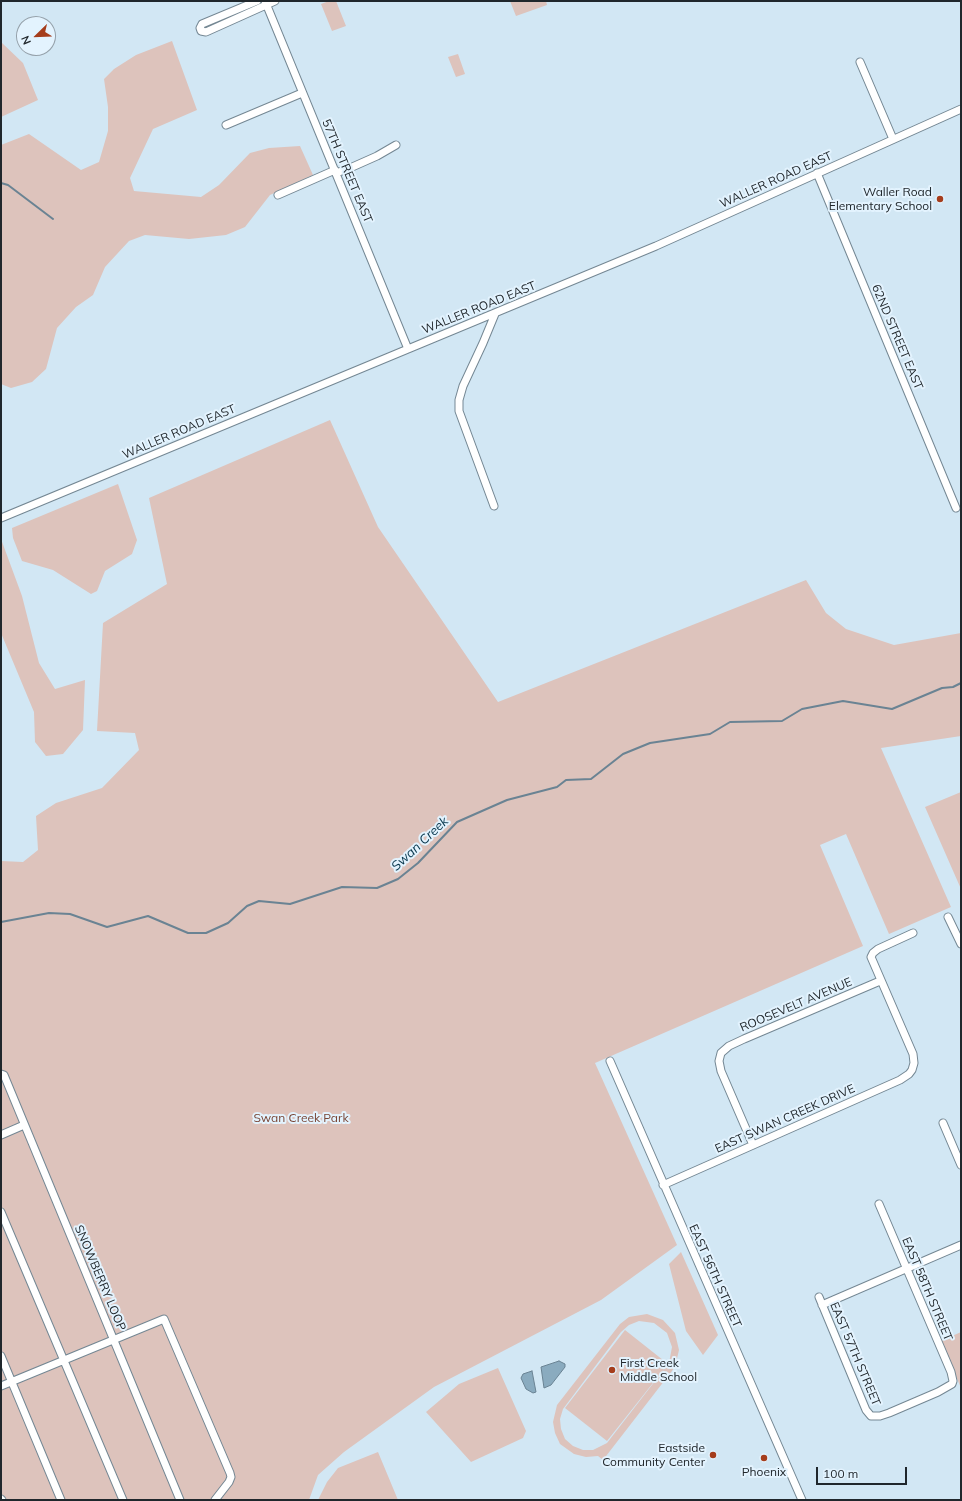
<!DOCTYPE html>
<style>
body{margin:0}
#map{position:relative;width:962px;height:1501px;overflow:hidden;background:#d2e7f4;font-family:Mulish,sans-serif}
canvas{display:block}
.frame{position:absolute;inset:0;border:2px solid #20272c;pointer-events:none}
.north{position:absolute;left:16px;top:16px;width:40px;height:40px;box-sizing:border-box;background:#e3f3fe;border:1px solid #95a1aa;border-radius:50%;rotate:247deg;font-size:11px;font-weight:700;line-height:16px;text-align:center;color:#20272c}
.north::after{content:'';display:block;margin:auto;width:14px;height:18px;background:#a53d1c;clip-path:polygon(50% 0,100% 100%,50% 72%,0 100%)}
.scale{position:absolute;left:816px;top:1467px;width:91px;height:18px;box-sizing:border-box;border:2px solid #20272c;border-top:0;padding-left:5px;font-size:12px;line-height:14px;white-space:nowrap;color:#20272c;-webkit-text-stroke:3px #e3f3fe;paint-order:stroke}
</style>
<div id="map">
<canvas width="962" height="1501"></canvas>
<div class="frame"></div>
<div class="north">N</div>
<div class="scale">100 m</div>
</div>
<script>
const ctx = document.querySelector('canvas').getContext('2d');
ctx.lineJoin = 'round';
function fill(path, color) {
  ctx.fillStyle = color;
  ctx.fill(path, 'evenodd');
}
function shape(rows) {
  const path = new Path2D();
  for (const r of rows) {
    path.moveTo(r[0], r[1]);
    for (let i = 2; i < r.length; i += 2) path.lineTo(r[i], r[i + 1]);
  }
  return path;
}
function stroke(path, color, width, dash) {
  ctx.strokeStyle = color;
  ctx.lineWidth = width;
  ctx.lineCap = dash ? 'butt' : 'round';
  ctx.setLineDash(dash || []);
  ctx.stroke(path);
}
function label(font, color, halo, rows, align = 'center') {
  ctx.font = font + ' Mulish,sans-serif';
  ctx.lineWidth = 4;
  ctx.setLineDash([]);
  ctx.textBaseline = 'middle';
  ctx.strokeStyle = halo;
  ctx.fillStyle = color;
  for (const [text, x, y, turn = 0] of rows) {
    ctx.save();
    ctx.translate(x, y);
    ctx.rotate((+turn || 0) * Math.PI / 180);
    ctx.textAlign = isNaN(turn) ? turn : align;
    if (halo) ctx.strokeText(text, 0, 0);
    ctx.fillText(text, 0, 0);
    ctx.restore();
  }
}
fill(shape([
 [329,1,336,1,346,26,332,31,321,4],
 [510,1,546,1,547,5,516,16],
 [172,41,197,110,153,129,130,178,134,191,201,197,219,185,250,153,269,148,300,146,313,175,270,195,245,227,226,235,189,239,145,235,129,241,105,267,93,295,76,307,57,328,46,369,32,382,11,388,1,384,1,145,29,134,81,170,99,162,108,131,108,107,104,79,114,69,136,55],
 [1,42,23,63,38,100,1,117],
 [458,54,465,74,456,77,448,57],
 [330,420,378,527,498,702,806,580,826,613,846,629,894,645,961,633,961,736,881,748,951,907,889,934,846,834,820,845,863,946,595,1063,677,1245,601,1300,434,1387,344,1452,318,1475,309,1500,1,1500,1,861,23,862,38,850,36,816,56,803,102,788,139,750,135,733,97,731,103,623,167,584,149,498],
 [118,484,137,540,132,554,105,571,97,591,91,594,53,570,22,561,13,538,12,528],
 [1,539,22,596,39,663,55,689,85,680,83,730,63,754,46,756,35,742,34,712,1,633],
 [961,792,961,889,925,807],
 [681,1252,718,1335,703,1355,686,1331,669,1264],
 [647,1314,663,1320,675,1333,679,1350,675,1367,603,1460,598,1456,586,1457,574,1454,560,1444,555,1433,553,1422,557,1405,620,1324,629,1317],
 [639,1321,654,1323,667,1333,672,1347,669,1363,607,1443,593,1450,583,1450,573,1446,565,1439,561,1429,560,1419,563,1409,621,1332,629,1325],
 [625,1330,668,1364,607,1441,565,1408],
 [961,1332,961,1388,941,1341],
 [498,1368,526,1431,523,1438,471,1462,426,1412,459,1384],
 [378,1452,398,1500,318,1500,327,1482,338,1468]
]), '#ddc3bc');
const water = shape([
 [559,1361,565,1364,565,1367,551,1385,544,1388,541,1367,559,1361],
 [532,1371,536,1392,533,1393,526,1389,521,1378,523,1374,532,1371]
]);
fill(water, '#8aabbf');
stroke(water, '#6a8393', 1);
stroke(shape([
 [1,183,8,185,53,219],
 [1,922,49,913,70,914,107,927,148,916,188,933,206,933,228,923,247,906,259,901,290,904,342,887,377,888,398,879,418,863,457,822,507,800,557,787,566,780,591,779,623,754,650,743,710,734,730,722,782,721,802,709,843,701,892,709,942,688,953,687,961,683]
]), '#6a8393', 2);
const minor = shape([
 [257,1,202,24,200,28,201,31,206,32,275,1],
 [265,1,408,349],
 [860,62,893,139],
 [226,125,302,93],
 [336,173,350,168,377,156,396,145],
 [817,173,956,508],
 [278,195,335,170],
 [494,506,459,411,459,400,463,386,483,343,495,314],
 [1,518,656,246,961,109],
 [948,917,961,944],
 [610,1061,802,1500],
 [1,1074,4,1075,180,1500],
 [943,1123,961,1165],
 [1,1135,24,1125],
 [753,1145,721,1071,719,1061,721,1053,729,1046,744,1039,880,981],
 [663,1185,900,1080,909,1074,912,1070,914,1063,913,1054,871,957,873,953,878,949,913,933],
 [1,1212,123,1500],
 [819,1297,866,1410,871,1416,880,1416,889,1413,938,1392,952,1384,953,1381,951,1372,879,1204],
 [822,1305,961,1245],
 [1,1356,61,1500],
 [1,1386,164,1319,230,1473,231,1477,229,1482,215,1500],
 [1,1499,2,1500]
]);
stroke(minor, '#748793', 9);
stroke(minor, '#fff', 7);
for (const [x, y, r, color] of [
 [940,199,4,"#a53d1c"],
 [612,1370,4,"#a53d1c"],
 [713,1455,4,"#a53d1c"],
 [764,1458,4,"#a53d1c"]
]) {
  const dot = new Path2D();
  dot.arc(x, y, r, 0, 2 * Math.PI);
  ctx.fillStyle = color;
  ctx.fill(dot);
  stroke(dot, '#e3f3fe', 1.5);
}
label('12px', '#20272c', '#e3f3fe', [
 ["57TH STREET EAST",347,171,67],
 ["WALLER ROAD EAST",776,180,-24],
 ["WALLER ROAD EAST",479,308,-22],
 ["62ND STREET EAST",897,337,67],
 ["WALLER ROAD EAST",179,432,-23],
 ["ROOSEVELT AVENUE",796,1005,-23],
 ["EAST SWAN CREEK DRIVE",785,1119,-24],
 ["EAST 56TH STREET",715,1276,66],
 ["SNOWBERRY LOOP",100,1278,67],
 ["EAST 58TH STREET",927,1289,67],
 ["EAST 57TH STREET",855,1354,67]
]);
label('12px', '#20272c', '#e3f3fe', [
 ["Waller Road",932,192],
 ["Elementary School",932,206],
 ["First Creek",620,1363,"left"],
 ["Middle School",620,1377,"left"],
 ["Eastside",705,1448],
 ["Community Center",705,1462],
 ["Phoenix",764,1472,"center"]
], 'right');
label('12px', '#784434', '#e3f3fe', [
 ["Swan Creek Park",301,1118]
]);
label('italic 13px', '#06354b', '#e3f3fe', [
 ["Swan Creek",420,844,-43]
]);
</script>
